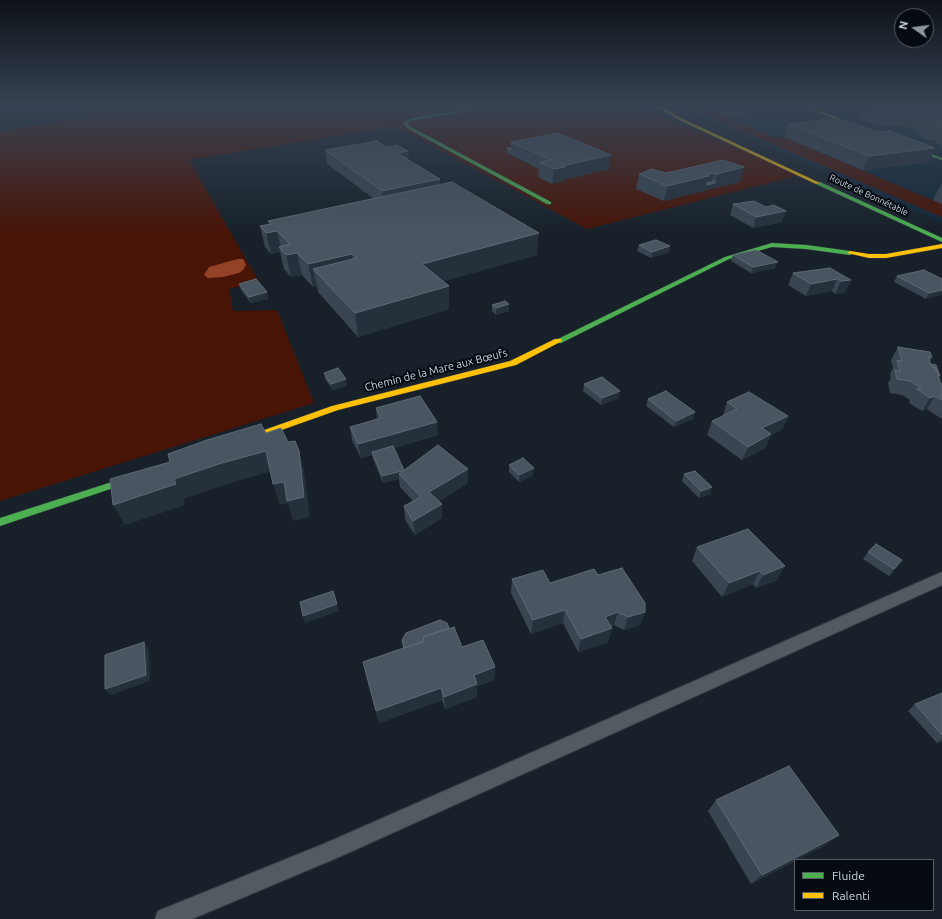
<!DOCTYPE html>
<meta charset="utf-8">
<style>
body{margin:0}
#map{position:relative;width:942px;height:919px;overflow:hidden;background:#182129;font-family:Ubuntu,sans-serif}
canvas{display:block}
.legend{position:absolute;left:794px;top:859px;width:140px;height:52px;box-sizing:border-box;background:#050b11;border:1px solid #545c64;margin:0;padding:5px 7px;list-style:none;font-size:12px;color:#cbd6e0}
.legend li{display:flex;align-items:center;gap:8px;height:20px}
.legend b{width:20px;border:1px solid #545c64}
.north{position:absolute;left:894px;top:8px;width:40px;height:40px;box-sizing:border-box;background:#050b11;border:1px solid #545c64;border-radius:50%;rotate:284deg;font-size:11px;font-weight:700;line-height:16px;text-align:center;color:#cbd6e0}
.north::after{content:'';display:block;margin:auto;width:14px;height:18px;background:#8c97a0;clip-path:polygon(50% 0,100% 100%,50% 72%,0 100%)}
</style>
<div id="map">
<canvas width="942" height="919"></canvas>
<ul class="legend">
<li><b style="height:5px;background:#4caf50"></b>Fluide</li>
<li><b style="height:5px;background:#ffc107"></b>Ralenti</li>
</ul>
<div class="north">N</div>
</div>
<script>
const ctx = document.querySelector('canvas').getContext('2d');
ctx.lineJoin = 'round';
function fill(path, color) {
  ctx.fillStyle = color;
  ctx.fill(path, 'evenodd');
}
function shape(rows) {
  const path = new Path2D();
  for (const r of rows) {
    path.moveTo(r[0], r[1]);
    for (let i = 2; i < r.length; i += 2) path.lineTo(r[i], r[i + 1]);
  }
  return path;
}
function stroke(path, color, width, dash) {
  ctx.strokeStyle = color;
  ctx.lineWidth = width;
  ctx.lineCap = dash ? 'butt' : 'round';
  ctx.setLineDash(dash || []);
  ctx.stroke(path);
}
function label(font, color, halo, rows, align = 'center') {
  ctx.font = font + ' Ubuntu,sans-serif';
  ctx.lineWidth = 4;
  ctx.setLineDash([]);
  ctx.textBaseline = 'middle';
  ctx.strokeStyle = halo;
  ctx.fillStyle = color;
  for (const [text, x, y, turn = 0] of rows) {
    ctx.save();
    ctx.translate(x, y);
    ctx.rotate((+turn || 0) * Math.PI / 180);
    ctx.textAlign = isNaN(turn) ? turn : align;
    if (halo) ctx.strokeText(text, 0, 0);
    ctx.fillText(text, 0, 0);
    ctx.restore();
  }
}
fill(shape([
 [677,106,933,106,938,115,942,118,942,223]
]), '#12283a');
fill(shape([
 [70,106,638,106,800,175,587,229,396,126,189,160,259,282,229,289,233,311,277,310,314,403,0,501,0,132,91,115],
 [684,106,704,106,729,116,726,117,776,138,784,137,942,204,942,217]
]), '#481406');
fill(shape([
 [238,259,243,259,246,265,243,270,239,273,223,277,208,278,204,275,209,267]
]), '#944227');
const lane = shape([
 [942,572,942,585,339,857,192,919,155,919,158,911,326,843,942,572]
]);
const fast = shape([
 [490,106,497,106,414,120,407,122,409,126,551,202,551,204,547,204,407,128,403,122,413,118,490,106],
 [903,144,942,158,942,160,903,146,903,144],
 [816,182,820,182,942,238,942,242,816,184,816,182],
 [772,243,806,245,850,251,853,253,850,255,806,249,772,247,729,259,561,343,555,343,554,341,725,257,772,243],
 [140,473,143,474,145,476,143,478,0,526,0,518,140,473]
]);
const slow = shape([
 [656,106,660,106,679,117,820,183,816,184,677,119,656,106],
 [803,106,807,106,867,129,864,130,803,106],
 [942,244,942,248,886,258,869,258,847,253,850,251,869,254,886,254,942,244],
 [555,339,561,339,562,341,516,365,338,410,242,444,239,445,235,442,236,440,332,406,510,361,555,339]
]);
stroke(lane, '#353c42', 2);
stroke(fast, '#353c42', 1);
stroke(slow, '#353c42', 1);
stroke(shape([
 [939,106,942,110]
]), '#575d63', 1, [1, 1]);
fill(lane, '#535a60');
fill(fast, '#4caf50');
fill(slow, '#ffc107');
fill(shape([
 [704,106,777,106,775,111,771,112,770,115,741,119,734,116,729,116],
 [842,106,909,106,942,108,942,147,934,140,924,139,913,128,876,125,857,118,859,112],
 [788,124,877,132,935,148,929,162,863,170,784,137],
 [511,142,609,169,563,180,563,181,552,184,538,177,539,169,507,153,507,148,511,148],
 [325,150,408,160,440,179,440,184,537,255,443,281,449,286,449,309,358,337,318,292,317,286,313,287,302,275,291,277,284,269,280,252,271,254,265,247,260,226,269,224,268,221,373,198,327,164],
 [723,160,740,182,664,201,636,189,639,174,666,173],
 [941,185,942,185,942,204,933,200],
 [733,204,766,207,782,222,753,228,730,215],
 [639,245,670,246,669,252,651,258,637,251],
 [733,255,775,268,751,273,731,261],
 [793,273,851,280,845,292,835,294,832,291,806,296,788,285],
 [897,276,942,279,926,299,894,282],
 [239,284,267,292,268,299,251,303,241,290],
 [509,304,509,311,496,315,492,311,492,305],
 [898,347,932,357,930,362,931,364,940,376,939,378,941,384,942,384,942,419,927,409,922,411,909,403,910,400,902,395,890,393,888,383,891,378,890,374,893,368,891,360],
 [324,373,347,386,333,390,325,379],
 [584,384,619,398,601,405,583,391],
 [648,399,693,419,674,427,646,406],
 [727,402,788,416,782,430,771,435,765,448,742,460,707,435,712,421,723,416],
 [376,408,438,435,394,448,404,470,468,483,439,501,442,504,442,518,415,535,405,520,404,506,413,501,400,487,399,479,383,483,373,459,372,455,361,458,352,440,350,427,377,419],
 [509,465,533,475,519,482,509,472],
 [684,474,710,494,699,498,682,481],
 [748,529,777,580,756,588,753,584,722,597,692,561,697,547],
 [868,552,897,567,889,576,863,559],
 [598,575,645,612,640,625,624,630,614,625,611,627,612,628,608,642,578,652,563,623,531,634,511,593,512,579,550,583],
 [449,628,462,647,495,667,494,680,477,686,477,697,445,709,442,700,379,723,363,662,403,648,402,640],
 [942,693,942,741,937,743,908,711,915,704],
 [716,800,826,845,795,860,795,861,751,884,708,811]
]), '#394651');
fill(shape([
 [16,106,17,110,7,112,5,107],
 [732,106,736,106,734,116,729,116],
 [744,106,777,106,775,111,771,112,770,115,741,119],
 [935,148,929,162,863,170,869,156],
 [408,151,409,164,397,153],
 [611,155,609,169,563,180,563,181,552,184,554,169,562,166],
 [744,167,740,182,664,201,667,186,677,184,678,179,695,175,694,180,705,177,706,175,707,174,707,172,720,169,719,173],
 [714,173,717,174,715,183,711,184],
 [440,179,440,193,384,206,382,191],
 [786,211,782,222,753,228,756,217],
 [277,231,281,249,279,247,280,252,271,254,266,233],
 [539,233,537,255,424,287,422,264],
 [670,246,669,252,651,258,652,252],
 [297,253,302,275,291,277,286,255],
 [352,254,355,276,313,269,317,286,313,287,308,264],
 [778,262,775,268,751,273,753,267],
 [837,279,832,291,806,296,811,284],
 [851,280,845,292,835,294,841,281],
 [449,286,449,309,358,337,355,313],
 [942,290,942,295,926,299,929,293],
 [267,292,268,299,251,303,249,297],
 [509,304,509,311,496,315,496,308],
 [346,379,347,386,333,390,331,384],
 [620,391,619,398,601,405,602,398],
 [935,396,927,409,922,411,930,398],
 [695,412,693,419,674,427,676,421],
 [788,416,782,430,771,435,765,448,742,460,748,447,762,428],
 [437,422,438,435,373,454,372,452,372,455,361,458,358,444],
 [266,451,272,471,230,483,184,499,185,505,125,525,113,505,174,479,222,463],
 [299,451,304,471,310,517,293,521,288,503,280,505,273,484],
 [534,468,533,475,519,482,519,475],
 [468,469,468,483,430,506,429,492],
 [404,470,399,474,399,479,383,483,382,476],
 [712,487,710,494,699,498,701,491],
 [442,504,442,518,415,535,413,521],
 [902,560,897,567,889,576,894,569],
 [785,566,777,580,756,588,763,575],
 [760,571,753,584,722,597,729,583],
 [337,604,339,611,305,623,303,616],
 [565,610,563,623,531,634,533,620],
 [618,612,614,625,601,630,605,617],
 [645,612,640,625,624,630,628,617],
 [612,628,608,642,578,652,581,639],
 [144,642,149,649,150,681,111,695,105,689],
 [495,667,494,680,477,686,477,697,445,709,444,697,474,675],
 [441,688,442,700,379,723,376,711],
 [942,739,942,741,937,743],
 [839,835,826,845,797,860,795,860,795,861,751,884,762,875]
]), '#25313a');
const building = shape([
 [862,106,909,106,942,108,942,128,941,127,930,126,919,115,881,113,862,106],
 [838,118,877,132,890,131,935,148,869,156,788,124,838,118],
 [558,133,611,155,562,166,565,167,554,169,539,162,551,160,511,142,558,133],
 [377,141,386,147,397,145,408,151,397,153,440,179,382,191,325,150,377,141],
 [507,148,511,148,511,150,507,148],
 [723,160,744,167,717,174,714,173,706,175,709,176,667,186,639,174,652,169,666,173,723,160],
 [715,181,715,183,707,185,707,183,715,181],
 [452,182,539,233,422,264,449,286,355,313,313,269,357,258,352,254,308,264,297,253,286,255,279,247,290,244,277,231,266,233,260,226,271,224,268,221,452,182],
 [754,201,766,207,774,205,786,211,756,217,733,204,754,201],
 [656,240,670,246,652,252,639,245,656,240],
 [756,250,778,262,753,267,733,255,756,250],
 [830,268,851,280,841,281,837,279,811,284,793,273,830,268],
 [924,270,942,279,942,290,929,293,897,276,924,270],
 [256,279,267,292,249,297,239,284,256,279],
 [505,301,509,304,496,308,492,305,505,301],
 [898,347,930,352,932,357,928,357,932,367,935,367,941,384,942,384,942,400,935,396,930,398,917,389,921,388,910,381,897,379,895,370,900,371,897,360,902,361,898,347],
 [931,364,936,365,940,376,938,375,935,367,932,367,931,364],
 [338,368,346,379,331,384,324,373,338,368],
 [602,377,620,391,602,398,584,384,602,377],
 [666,391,695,412,676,421,648,399,666,391],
 [749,392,788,416,762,428,771,434,748,447,712,421,737,409,727,402,749,392],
 [420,396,437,422,358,444,350,427,381,418,376,408,420,396],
 [261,424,266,433,281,428,288,442,295,441,299,451,304,497,287,501,284,482,273,484,266,451,222,463,174,479,176,484,113,505,110,479,170,462,168,454,207,440,261,424],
 [438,445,468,469,429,492,442,504,413,521,404,506,421,497,399,474,438,445],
 [393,446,404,470,402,471,382,476,372,452,393,446],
 [523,458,534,468,519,475,509,465,523,458],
 [695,471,712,487,701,491,684,474,695,471],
 [748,529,785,566,763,575,760,571,729,583,697,547,748,529],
 [876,544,902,560,894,569,868,552,876,544],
 [622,568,645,603,645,612,628,617,618,612,605,617,612,628,581,639,565,610,533,620,512,579,543,570,550,583,594,569,598,575,622,568],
 [333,591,337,604,303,616,300,602,333,591],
 [440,620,447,623,449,628,423,637,424,642,404,648,402,640,406,633,440,620],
 [454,627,462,647,483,640,495,667,474,675,477,684,444,697,441,688,376,711,363,662,424,641,423,637,454,627],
 [144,642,146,675,105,689,105,655,144,642],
 [942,693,942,735,915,704,942,693],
 [789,766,839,835,762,875,716,800,789,766]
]);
fill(building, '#495560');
stroke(building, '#5d6a74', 1);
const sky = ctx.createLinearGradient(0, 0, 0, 234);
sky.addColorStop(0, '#0d1217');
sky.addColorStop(0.45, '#374354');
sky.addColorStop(1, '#37435400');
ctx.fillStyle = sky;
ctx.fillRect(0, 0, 942, 234);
label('9px', '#cbd6e0', '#050b11', [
 ["Route de Bonnétable",869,195,25]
]);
label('11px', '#cbd6e0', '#050b11', [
 ["Chemin de la Mare aux Bœufs",436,370,-14]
]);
</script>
